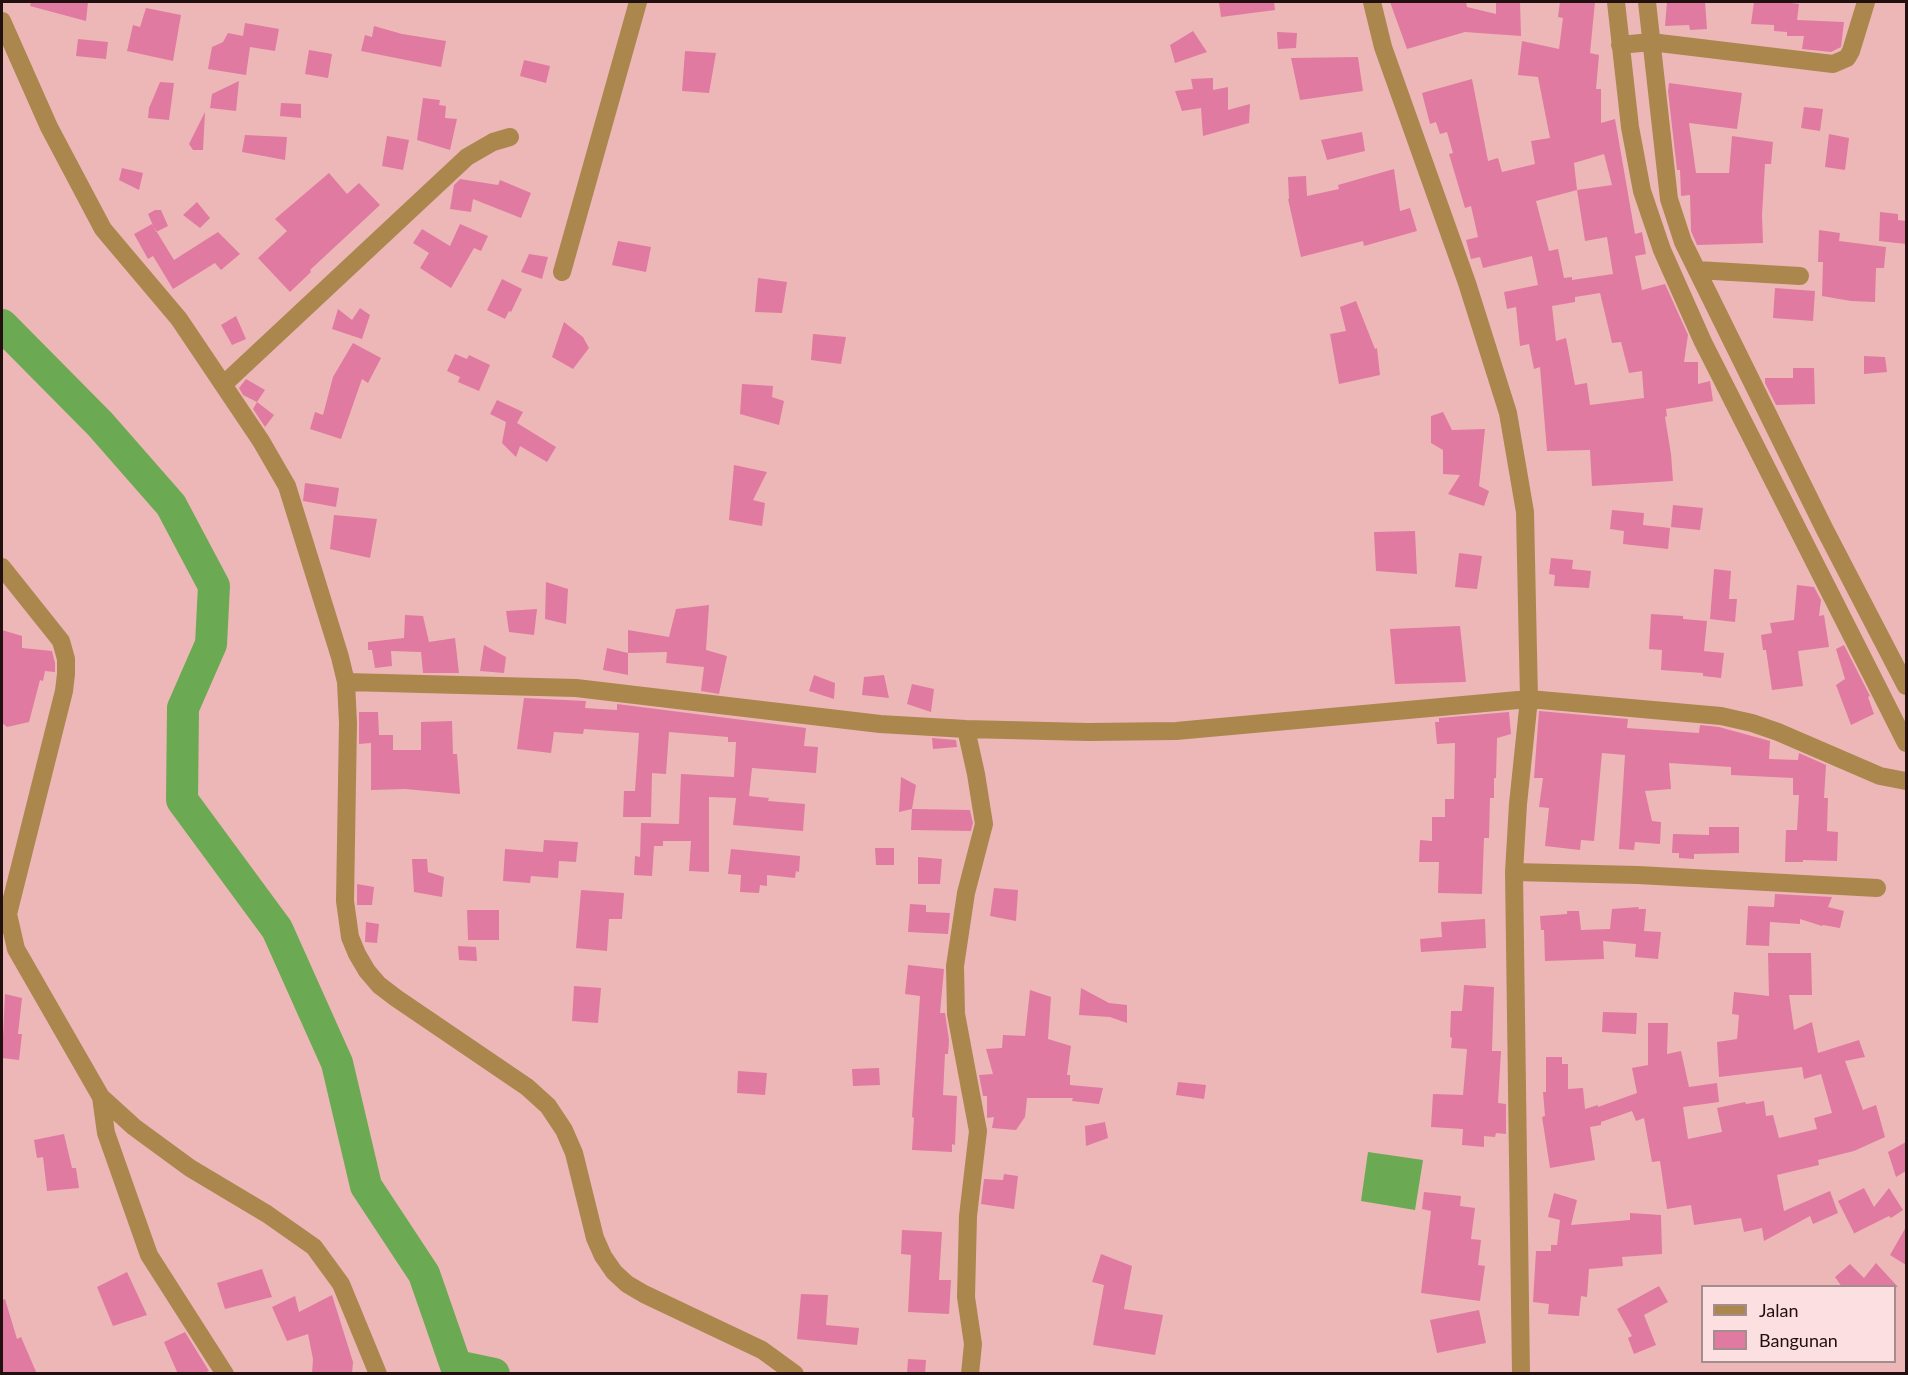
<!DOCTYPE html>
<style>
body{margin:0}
#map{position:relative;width:1908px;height:1375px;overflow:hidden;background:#edb7b8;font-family:Lato,sans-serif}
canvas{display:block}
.frame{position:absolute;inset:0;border:3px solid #221011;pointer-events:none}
.legend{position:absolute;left:1701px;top:1285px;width:195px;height:78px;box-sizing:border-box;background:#fcdfe0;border:2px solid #a58c8d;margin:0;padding:8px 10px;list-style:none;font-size:18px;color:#221011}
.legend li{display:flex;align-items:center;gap:12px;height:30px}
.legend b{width:30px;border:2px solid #a58c8d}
</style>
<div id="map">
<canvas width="1908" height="1375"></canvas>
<div class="frame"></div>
<ul class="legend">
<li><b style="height:8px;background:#ab874e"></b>Jalan</li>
<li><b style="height:16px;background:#e07aa0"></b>Bangunan</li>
</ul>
</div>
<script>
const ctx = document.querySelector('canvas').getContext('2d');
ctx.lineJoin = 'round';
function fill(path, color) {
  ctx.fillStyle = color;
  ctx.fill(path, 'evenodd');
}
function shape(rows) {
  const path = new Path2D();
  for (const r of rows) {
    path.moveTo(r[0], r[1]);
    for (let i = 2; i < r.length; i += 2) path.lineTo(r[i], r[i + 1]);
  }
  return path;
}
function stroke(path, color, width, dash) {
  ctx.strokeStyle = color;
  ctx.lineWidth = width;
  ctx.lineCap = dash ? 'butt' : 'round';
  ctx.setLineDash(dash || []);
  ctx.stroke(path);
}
fill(shape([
 [1368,1152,1423,1160,1415,1210,1361,1201]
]), '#6ca953');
stroke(shape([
 [2,325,100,424,171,505,214,586,211,644,183,708,182,800,277,929,337,1063,366,1186,424,1274,456,1366,494,1374]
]), '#6ca953', 32);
fill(shape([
 [31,2,88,2,86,21,30,6],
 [1219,2,1274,2,1275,10,1221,17],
 [1390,2,1466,2,1467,7,1496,14,1496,2,1520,2,1521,36,1465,32,1407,49],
 [1560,2,1595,2,1590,53,1599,55,1596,89,1601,89,1601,123,1615,119,1635,234,1642,232,1646,254,1635,256,1642,290,1665,284,1688,335,1684,362,1698,362,1698,384,1710,381,1713,401,1666,409,1667,416,1665,417,1671,454,1673,481,1592,486,1590,450,1547,451,1540,367,1534,369,1529,344,1520,346,1516,307,1507,309,1504,292,1538,285,1532,256,1483,268,1480,257,1471,259,1466,240,1478,237,1471,206,1465,208,1449,154,1453,153,1447,132,1440,134,1436,122,1430,124,1422,93,1472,79,1488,161,1498,158,1502,172,1535,164,1531,141,1550,138,1538,77,1518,75,1522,41,1559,49,1563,18,1558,17],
 [1604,154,1612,185,1577,190,1574,163],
 [1577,190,1585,241,1607,237,1613,274,1572,280,1572,277,1564,278,1558,249,1549,251,1536,201],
 [1600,293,1612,343,1621,342,1629,373,1642,371,1644,398,1590,405,1587,383,1575,385,1566,338,1556,341,1552,306,1575,302,1575,297],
 [1667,2,1705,2,1707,29,1690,30,1689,25,1665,26],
 [1754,2,1782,2,1799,4,1797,20,1844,22,1841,47,1831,52,1802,49,1804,36,1787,36,1787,32,1774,31,1774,25,1751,24],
 [146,8,181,15,173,61,127,51,133,25,140,27],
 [245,23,279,29,275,51,250,47,246,75,208,69,212,47,223,42,228,33,243,36],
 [374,26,402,34,446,41,441,67,361,51,365,35,372,37],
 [1193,31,1207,52,1175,63,1170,45],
 [1277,32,1297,33,1296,48,1278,49],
 [78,39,108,42,106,59,76,56],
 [309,50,332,54,328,78,305,74],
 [685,51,716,53,709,93,682,91],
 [1358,57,1363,91,1300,100,1291,58],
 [524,60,550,66,546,83,520,76],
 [1213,78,1213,90,1228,87,1228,110,1250,104,1249,123,1203,136,1201,108,1182,111,1175,91,1193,89,1191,79],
 [239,81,236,111,210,108,212,94],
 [160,82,174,83,169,120,148,118,149,108],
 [1669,83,1742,93,1737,129,1689,123,1696,173,1729,173,1732,136,1773,142,1771,164,1765,164,1762,215,1763,243,1697,245,1691,231,1690,195,1681,196,1680,170,1677,170,1668,91],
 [423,98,440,100,439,105,446,106,445,118,457,119,450,150,417,140],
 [281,103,301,104,301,118,280,116],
 [1804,107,1823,109,1820,131,1801,128],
 [205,112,203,150,193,150,189,144],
 [1362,132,1365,151,1327,160,1321,140],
 [1829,134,1849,138,1845,170,1825,167],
 [245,135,287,137,285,160,242,152],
 [387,136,409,140,403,170,382,166],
 [122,168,143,173,139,190,119,180],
 [1394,169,1400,211,1410,208,1417,231,1364,246,1363,241,1301,257,1288,199,1289,199,1288,177,1306,176,1307,196,1339,189,1338,185],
 [329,173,347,194,359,183,380,205,310,270,311,272,290,292,258,258,287,231,275,219],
 [460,179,498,185,500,180,531,193,521,218,473,199,471,212,450,209,454,185],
 [197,202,210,218,200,228,183,215],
 [155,210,161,210,168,226,156,232,148,214],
 [1880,212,1898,214,1898,220,1906,221,1906,244,1879,241],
 [152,224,174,260,218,232,240,254,221,270,215,263,173,289,153,256,148,259,134,234],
 [460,224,488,236,481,251,474,248,451,288,420,268,429,253,413,243,422,229,450,246],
 [1819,230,1840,233,1839,241,1886,247,1884,268,1876,268,1875,302,1851,301,1822,296,1823,262,1818,262],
 [618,241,651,247,646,272,612,265],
 [529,254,548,257,542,279,521,272],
 [758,278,787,282,782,313,755,312],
 [502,279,522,289,511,312,509,311,505,319,487,310],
 [1775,288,1815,291,1813,321,1773,318],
 [1356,301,1375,349,1377,348,1380,375,1339,384,1330,334,1346,331,1340,307],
 [360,308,370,315,362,339,332,329,338,309,352,320],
 [236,316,246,339,232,345,221,325],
 [564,322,583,337,589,348,573,369,552,357],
 [813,334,846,337,841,364,811,360],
 [353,343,381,358,368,383,362,379,341,439,310,429,315,412,323,415,333,377],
 [455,354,467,359,469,355,490,365,479,391,458,382,460,377,447,371],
 [1864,356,1885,357,1887,372,1864,374],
 [1793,368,1814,368,1815,404,1776,405,1765,383,1765,378,1793,378],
 [246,379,265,390,257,402,243,395,239,388],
 [742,384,773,386,772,397,784,401,779,425,740,414],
 [497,400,523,412,517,423,556,447,547,462,520,446,516,457,502,443,506,422,490,414],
 [257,402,274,415,265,427,253,409],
 [1443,412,1452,430,1485,429,1479,486,1489,491,1484,506,1448,494,1460,475,1443,474,1443,450,1431,443,1431,416],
 [734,465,767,472,753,500,765,503,762,526,729,520],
 [305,483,339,488,336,507,303,501],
 [1673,505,1703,508,1700,530,1671,527],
 [1612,510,1644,513,1643,525,1670,528,1668,549,1623,544,1624,531,1610,529],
 [334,515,377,519,370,558,330,549],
 [1415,531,1417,574,1376,571,1374,532],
 [1459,553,1482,556,1477,589,1455,587],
 [1551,558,1573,560,1572,569,1591,571,1589,588,1554,586,1555,575,1549,574],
 [1714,569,1731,571,1729,599,1737,599,1735,622,1710,619],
 [546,582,568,589,566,624,545,619],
 [1797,585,1814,587,1821,600,1819,616,1824,615,1829,647,1798,651,1803,686,1772,690,1766,650,1763,650,1761,635,1772,633,1770,623,1794,620],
 [709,605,706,650,727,656,719,694,701,691,704,667,666,663,667,652,628,653,628,630,669,637,676,609],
 [537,609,534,635,509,632,506,611],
 [1651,614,1683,616,1683,619,1707,621,1704,651,1724,653,1721,678,1703,676,1703,673,1661,670,1662,650,1649,649],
 [405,615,423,616,429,642,455,638,459,673,423,673,421,652,391,651,392,666,375,668,372,650,368,650,368,642,404,638],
 [1460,626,1466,682,1395,684,1390,629],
 [2,630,22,636,22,648,52,651,55,663,55,672,45,671,43,681,40,680,29,722,7,727,2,723],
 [484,645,506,657,504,673,480,671],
 [1844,645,1870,696,1868,697,1874,714,1851,725,1836,685,1845,679,1836,649],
 [607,648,628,653,628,675,603,670],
 [814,675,835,683,834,699,809,691],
 [884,675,889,698,862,695,864,677],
 [912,684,934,689,931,712,907,704],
 [524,698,586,701,585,708,617,710,617,704,806,728,804,746,818,747,816,773,752,768,749,796,769,798,768,801,805,804,803,831,733,825,736,798,709,797,709,872,689,871,691,841,663,841,663,846,654,846,652,876,634,875,635,856,640,857,641,823,679,824,681,774,734,777,736,742,728,742,728,737,669,732,666,774,652,773,651,817,623,817,624,791,635,791,639,733,584,729,583,734,554,732,551,753,517,749],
 [1539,711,1628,719,1627,728,1699,733,1700,725,1719,727,1770,741,1769,759,1798,760,1799,753,1826,765,1824,798,1828,798,1827,831,1838,832,1837,861,1803,860,1803,862,1785,862,1786,830,1797,830,1799,795,1793,795,1793,778,1731,775,1731,767,1669,763,1671,789,1645,791,1652,821,1661,822,1660,844,1635,842,1634,850,1619,849,1625,755,1602,753,1594,841,1581,840,1580,850,1545,846,1549,808,1539,807,1543,778,1534,778],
 [359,712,378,712,379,735,393,735,393,750,421,750,421,722,452,721,453,754,457,754,460,794,405,789,371,790,371,743,359,744],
 [1509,712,1511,734,1497,738,1496,778,1494,778,1494,798,1490,798,1489,838,1484,838,1482,894,1438,893,1439,862,1419,862,1420,840,1432,841,1432,817,1445,817,1445,799,1454,799,1455,743,1437,744,1435,722,1439,722,1439,718],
 [932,738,956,740,957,747,933,749],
 [901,777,916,785,912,809,899,812],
 [912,809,970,810,973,823,971,831,911,830],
 [1709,827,1739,827,1739,853,1694,854,1694,859,1679,858,1679,853,1672,853,1673,834,1709,835],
 [544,840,578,842,576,862,559,861,558,878,531,876,530,883,503,881,505,849,543,852],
 [875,848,894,848,894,865,876,865],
 [731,849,800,856,799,872,796,871,795,878,767,875,767,886,760,885,759,893,740,892,741,875,728,874],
 [918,857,942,859,940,884,918,884],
 [412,859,427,859,428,872,444,877,442,897,414,892],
 [357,884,374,887,372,905,357,905],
 [994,888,1018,890,1016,921,990,916],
 [581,890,624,893,622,919,609,919,607,951,576,948],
 [1775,894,1832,897,1828,907,1844,911,1840,928,1823,925,1822,926,1800,919,1800,924,1770,922,1769,946,1746,945,1748,906,1774,907],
 [910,904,926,905,926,912,950,913,948,934,908,932],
 [1639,907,1638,909,1646,909,1644,931,1661,932,1658,959,1635,957,1636,944,1603,941,1604,959,1545,961,1544,930,1541,930,1540,916,1567,914,1567,911,1579,911,1581,930,1610,929,1612,909],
 [467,910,499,910,499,940,468,940],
 [1485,919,1486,948,1421,952,1420,939,1442,937,1441,922],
 [366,922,379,924,377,943,365,942],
 [458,946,476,947,477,961,459,960],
 [1768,953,1811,953,1812,995,1789,995,1794,1030,1812,1022,1818,1053,1859,1040,1865,1057,1845,1061,1863,1110,1876,1105,1885,1137,1854,1151,1818,1160,1819,1165,1777,1175,1784,1211,1830,1191,1838,1213,1813,1224,1810,1216,1764,1241,1762,1228,1744,1232,1741,1218,1694,1225,1691,1205,1667,1209,1660,1161,1652,1162,1644,1118,1636,1121,1632,1111,1601,1122,1601,1125,1590,1127,1595,1160,1550,1168,1542,1117,1545,1116,1543,1092,1546,1092,1546,1057,1562,1057,1562,1064,1568,1064,1568,1089,1583,1088,1585,1109,1598,1105,1598,1107,1637,1093,1632,1068,1648,1065,1648,1023,1668,1023,1667,1054,1681,1051,1689,1087,1717,1083,1719,1102,1683,1107,1688,1139,1722,1132,1717,1108,1745,1102,1746,1104,1764,1101,1766,1116,1773,1115,1779,1138,1817,1129,1814,1118,1832,1113,1821,1074,1804,1079,1802,1067,1719,1077,1717,1042,1737,1039,1739,1015,1732,1014,1734,992,1769,996],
 [908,965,944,969,940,1013,945,1013,949,1040,948,1054,945,1054,943,1095,957,1096,955,1145,952,1144,952,1152,912,1150,914,1118,912,1117,920,996,905,994],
 [1464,985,1494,987,1492,1051,1501,1051,1498,1103,1506,1104,1506,1134,1496,1133,1495,1137,1484,1136,1484,1147,1462,1145,1463,1129,1431,1127,1433,1094,1463,1095,1467,1049,1451,1048,1452,1038,1450,1037,1451,1011,1462,1011],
 [574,986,601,988,598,1023,572,1021],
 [1081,988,1109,1003,1127,1005,1127,1023,1110,1017,1079,1015],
 [1030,990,1051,997,1048,1039,1071,1046,1067,1075,1070,1075,1070,1085,1103,1088,1099,1104,1072,1101,1073,1098,1027,1098,1025,1117,1016,1130,992,1128,994,1117,987,1118,987,1096,983,1096,979,1075,993,1074,986,1049,1002,1048,1003,1035,1025,1036],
 [5,994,22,998,18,1034,22,1034,19,1060,2,1058],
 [1603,1012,1637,1013,1636,1034,1602,1032],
 [879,1068,880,1085,853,1086,852,1069],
 [738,1071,767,1073,765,1095,737,1093],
 [1178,1082,1206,1085,1204,1099,1176,1095],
 [1105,1122,1108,1138,1086,1146,1085,1126],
 [64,1134,72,1168,76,1168,79,1188,47,1191,43,1157,37,1158,34,1140],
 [1906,1142,1906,1171,1896,1177,1888,1152],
 [1004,1174,1018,1176,1014,1209,981,1204,984,1179,1003,1180],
 [1864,1188,1874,1207,1889,1188,1903,1210,1891,1218,1889,1216,1853,1234,1854,1233,1838,1201],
 [1424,1192,1461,1196,1460,1206,1475,1208,1471,1239,1481,1240,1478,1265,1485,1266,1480,1301,1421,1293,1431,1211,1422,1209],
 [1554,1193,1577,1200,1571,1225,1630,1220,1630,1213,1661,1215,1662,1254,1622,1257,1623,1266,1589,1269,1587,1297,1581,1296,1579,1316,1548,1314,1549,1304,1533,1302,1536,1251,1551,1251,1551,1245,1557,1245,1560,1220,1548,1217],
 [1906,1227,1906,1265,1890,1255],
 [902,1230,942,1232,939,1280,951,1280,949,1314,908,1312,911,1255,901,1254],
 [1101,1254,1132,1266,1124,1309,1163,1315,1155,1355,1093,1345,1104,1285,1092,1282],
 [1876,1263,1898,1287,1842,1287,1835,1277,1850,1264,1864,1278],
 [262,1269,272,1297,225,1309,217,1283],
 [127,1272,147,1315,113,1326,97,1287],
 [1659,1286,1668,1302,1644,1315,1656,1345,1634,1354,1628,1338,1632,1336,1617,1309],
 [801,1294,828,1295,826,1325,859,1328,857,1345,797,1339],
 [332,1295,353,1362,352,1374,312,1374,313,1359,308,1334,287,1341,272,1307,295,1296,299,1312],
 [5,1299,17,1339,21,1337,37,1374,2,1374,2,1300],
 [1479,1310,1486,1343,1437,1353,1430,1320],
 [185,1332,209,1371,202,1374,178,1374,164,1342],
 [908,1359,926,1360,925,1374,907,1374]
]), '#e07aa0');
stroke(shape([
 [1372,2,1383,47,1467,283,1508,413,1525,512,1529,699,1518,804,1514,872,1521,1374],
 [1616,2,1630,127,1642,191,1662,250,1703,342,1906,743],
 [1647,2,1669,199,1683,242,1824,528,1906,686],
 [2,21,49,127,103,229,179,319,261,441,287,486,340,657,346,682,348,723,345,901,350,937,357,954,367,971,379,985,396,998,527,1087,548,1106,564,1130,574,1153,595,1238,603,1256,614,1272,627,1284,644,1294,762,1350,795,1374],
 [1620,45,1651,42,1833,64,1847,58,1851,51,1866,2],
 [1697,270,1800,276],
 [562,272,638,2],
 [224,384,467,157,493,142,510,137],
 [2,567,61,641,66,659,66,674,64,691,8,914,16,949,101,1097,106,1133,149,1255,225,1374],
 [346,682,576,688,880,724,966,729,1088,732,1176,731,1529,699,1721,716,1752,723,1778,732,1880,776,1906,781],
 [966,729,976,774,984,824,966,893,955,966,956,1014,978,1131,968,1216,966,1297,973,1344,970,1374],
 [1514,872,1638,875,1877,888],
 [101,1097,134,1127,190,1168,267,1214,314,1247,341,1284,378,1374]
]), '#ab874e', 18);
</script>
